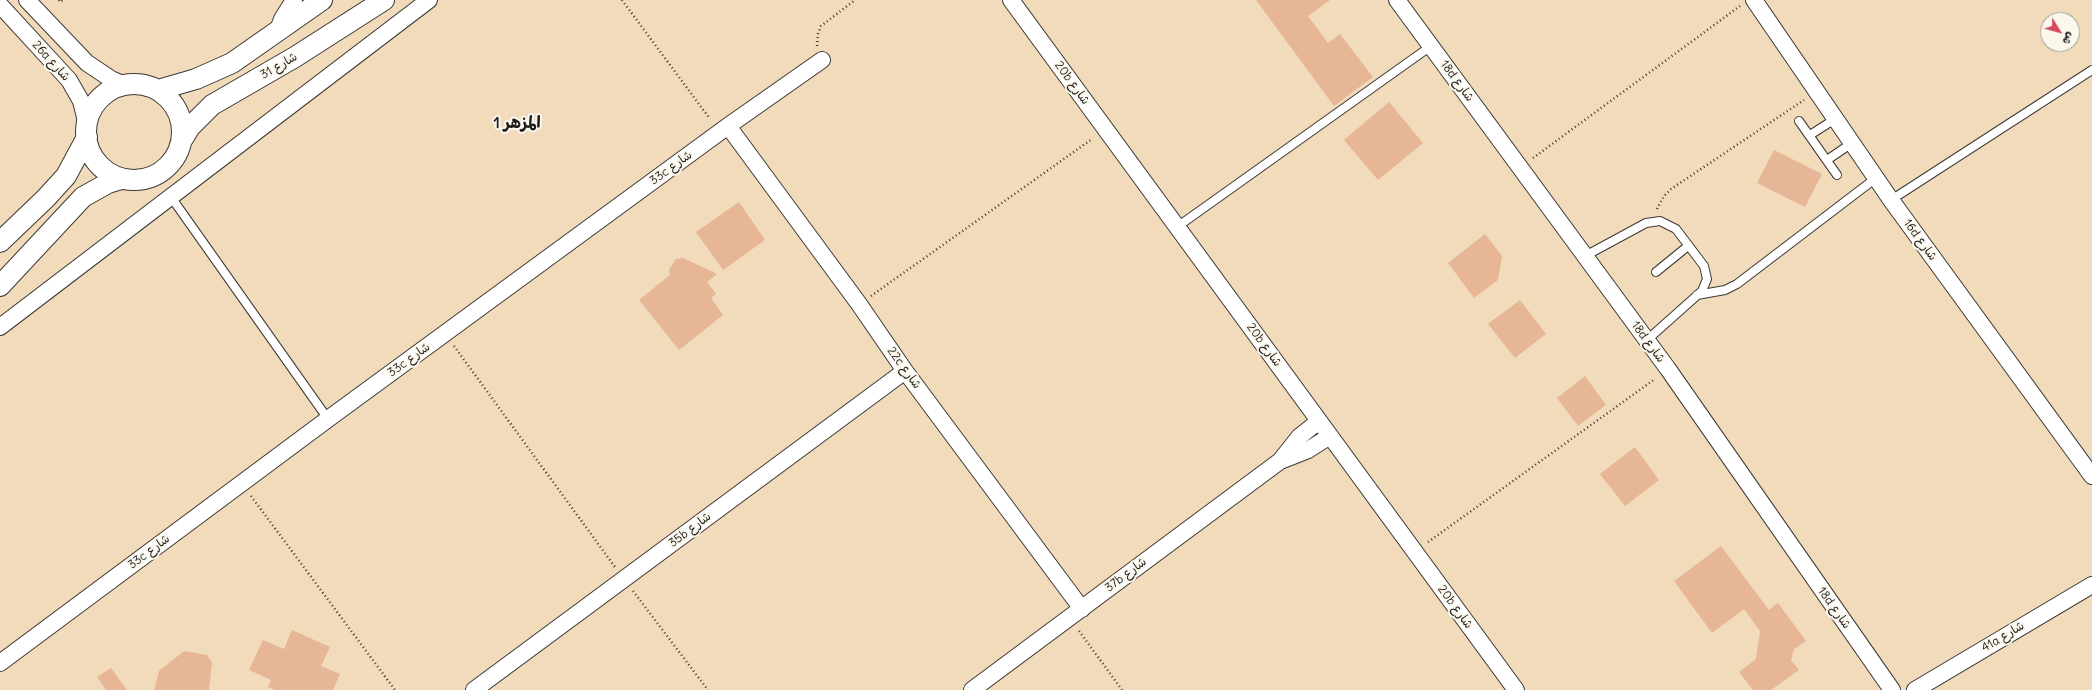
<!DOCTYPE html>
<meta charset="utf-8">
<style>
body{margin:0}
#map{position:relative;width:2092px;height:690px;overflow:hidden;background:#f1dbbb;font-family:Delius,"Playpen Sans Arabic",sans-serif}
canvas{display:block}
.north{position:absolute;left:2040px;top:12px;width:40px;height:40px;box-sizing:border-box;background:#fbf7ec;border:1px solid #a29f99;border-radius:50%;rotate:127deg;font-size:11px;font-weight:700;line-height:16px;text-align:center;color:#1c1c1c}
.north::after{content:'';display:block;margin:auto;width:14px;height:18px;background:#d1495b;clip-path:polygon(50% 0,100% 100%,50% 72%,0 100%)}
</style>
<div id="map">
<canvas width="2092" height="690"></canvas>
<div class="north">ش</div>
</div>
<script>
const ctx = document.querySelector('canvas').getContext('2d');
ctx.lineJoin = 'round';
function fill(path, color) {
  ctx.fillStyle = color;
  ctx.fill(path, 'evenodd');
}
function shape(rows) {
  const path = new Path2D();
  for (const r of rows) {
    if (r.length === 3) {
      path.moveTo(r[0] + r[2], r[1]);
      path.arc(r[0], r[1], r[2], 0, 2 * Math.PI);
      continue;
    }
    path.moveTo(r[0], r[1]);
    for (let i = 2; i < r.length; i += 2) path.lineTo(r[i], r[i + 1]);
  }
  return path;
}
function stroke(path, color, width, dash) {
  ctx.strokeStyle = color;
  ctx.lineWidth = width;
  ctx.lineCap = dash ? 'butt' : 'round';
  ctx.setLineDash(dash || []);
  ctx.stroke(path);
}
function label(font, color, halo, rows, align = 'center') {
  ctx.font = font + ' Delius,"Playpen Sans Arabic",sans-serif';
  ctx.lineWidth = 4;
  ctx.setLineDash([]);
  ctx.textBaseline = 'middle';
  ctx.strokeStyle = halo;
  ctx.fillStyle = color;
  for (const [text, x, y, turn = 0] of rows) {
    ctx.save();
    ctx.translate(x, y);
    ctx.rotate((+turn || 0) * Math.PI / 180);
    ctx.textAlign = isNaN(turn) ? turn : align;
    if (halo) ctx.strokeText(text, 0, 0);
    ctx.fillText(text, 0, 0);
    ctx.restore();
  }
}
fill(shape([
 [1256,0,1330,0,1308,16,1328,43,1340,34,1373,77,1334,106],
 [1389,102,1423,143,1378,180,1344,140],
 [1774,150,1822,174,1805,207,1757,183],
 [739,202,765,240,723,270,696,232],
 [1485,234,1502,256,1498,280,1474,298,1448,263],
 [683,258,717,274,707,282,716,294,711,298,723,315,679,350,639,300,670,275,669,270,676,259],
 [1520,300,1546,334,1515,358,1488,324],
 [1585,376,1606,405,1578,426,1557,398],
 [1635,447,1659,480,1625,506,1600,474],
 [1721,546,1769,610,1778,603,1806,641,1794,649,1791,660,1799,670,1771,690,1753,690,1739,672,1756,659,1760,631,1744,609,1712,633,1674,581],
 [292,630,330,647,321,666,340,674,333,690,275,690,268,687,271,680,249,670,263,640,284,649],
 [184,651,207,655,212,662,209,690,154,690,159,671],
 [111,668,127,690,106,690,97,677]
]), '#e6b696');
const service = shape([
 [1799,121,1837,175],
 [1810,135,1835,119],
 [1827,160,1852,143],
 [171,197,328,419],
 [1891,200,2092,70],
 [1177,227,1431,46],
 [1585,256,1646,223,1660,221,1676,229,1704,266,1707,279,1702,291,1647,340],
 [1656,272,1688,246],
 [1697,295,1725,290,1737,284,1876,178]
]);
const minor = shape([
 [27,0,87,63,111,79,125,85],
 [1011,0,1516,690],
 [1397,0,1668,369,1892,690],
 [1754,0,1891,200,2092,476],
 [0,5,69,80,81,101,87,125],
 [277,33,282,19,294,0],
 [728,126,859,304,905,371,1082,609],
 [0,327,429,0],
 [1280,461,1308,450,1330,436],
 [0,663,328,419,728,126,822,60],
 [474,690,905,371],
 [972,690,1280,461,1299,437,1319,421],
 [1915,690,2092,585]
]);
const tertiary = shape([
 [134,132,48],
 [158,90,196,79,232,63,322,0],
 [182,140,190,127,212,105,295,57,384,0],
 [0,242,46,198,66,176,87,137],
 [0,286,83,197,108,183,121,179]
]);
stroke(service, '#3c3934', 10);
stroke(minor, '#3c3934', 18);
stroke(tertiary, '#3c3934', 22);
stroke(shape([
 [59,0,60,2,63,0],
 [622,0,710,119],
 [817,46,818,34,821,26,855,0],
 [1533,158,1740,6],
 [1657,209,1664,196,1671,189,1804,100],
 [871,296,1092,139],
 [454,346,615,567],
 [251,496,395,690],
 [1428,542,1655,379],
 [633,591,708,690],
 [1079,631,1122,690]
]), '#3c3934', 2.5, [1, 3]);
stroke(service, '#fff', 8);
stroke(minor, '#fff', 16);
stroke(tertiary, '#fff', 20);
label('12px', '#1c1c1c', '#fbf7ec', [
 ["26a شارع",51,61,48],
 ["شارع 31",279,66,-30],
 ["18d شارع",1457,81,54],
 ["20b شارع",1072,83,54],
 ["33c شارع",671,168,-36],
 ["16d شارع",1920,240,54],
 ["18d شارع",1648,342,54],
 ["20b شارع",1264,345,54],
 ["33c شارع",409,360,-36],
 ["22c شارع",904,368,54],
 ["35b شارع",690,530,-37],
 ["33c شارع",149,552,-37],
 ["37b شارع",1126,575,-37],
 ["20b شارع",1455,607,54],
 ["18d شارع",1834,608,55],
 ["41a شارع",2003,637,-31]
]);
label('bold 16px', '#1c1c1c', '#fbf7ec', [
 ["المزهر 1",517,123]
]);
</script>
